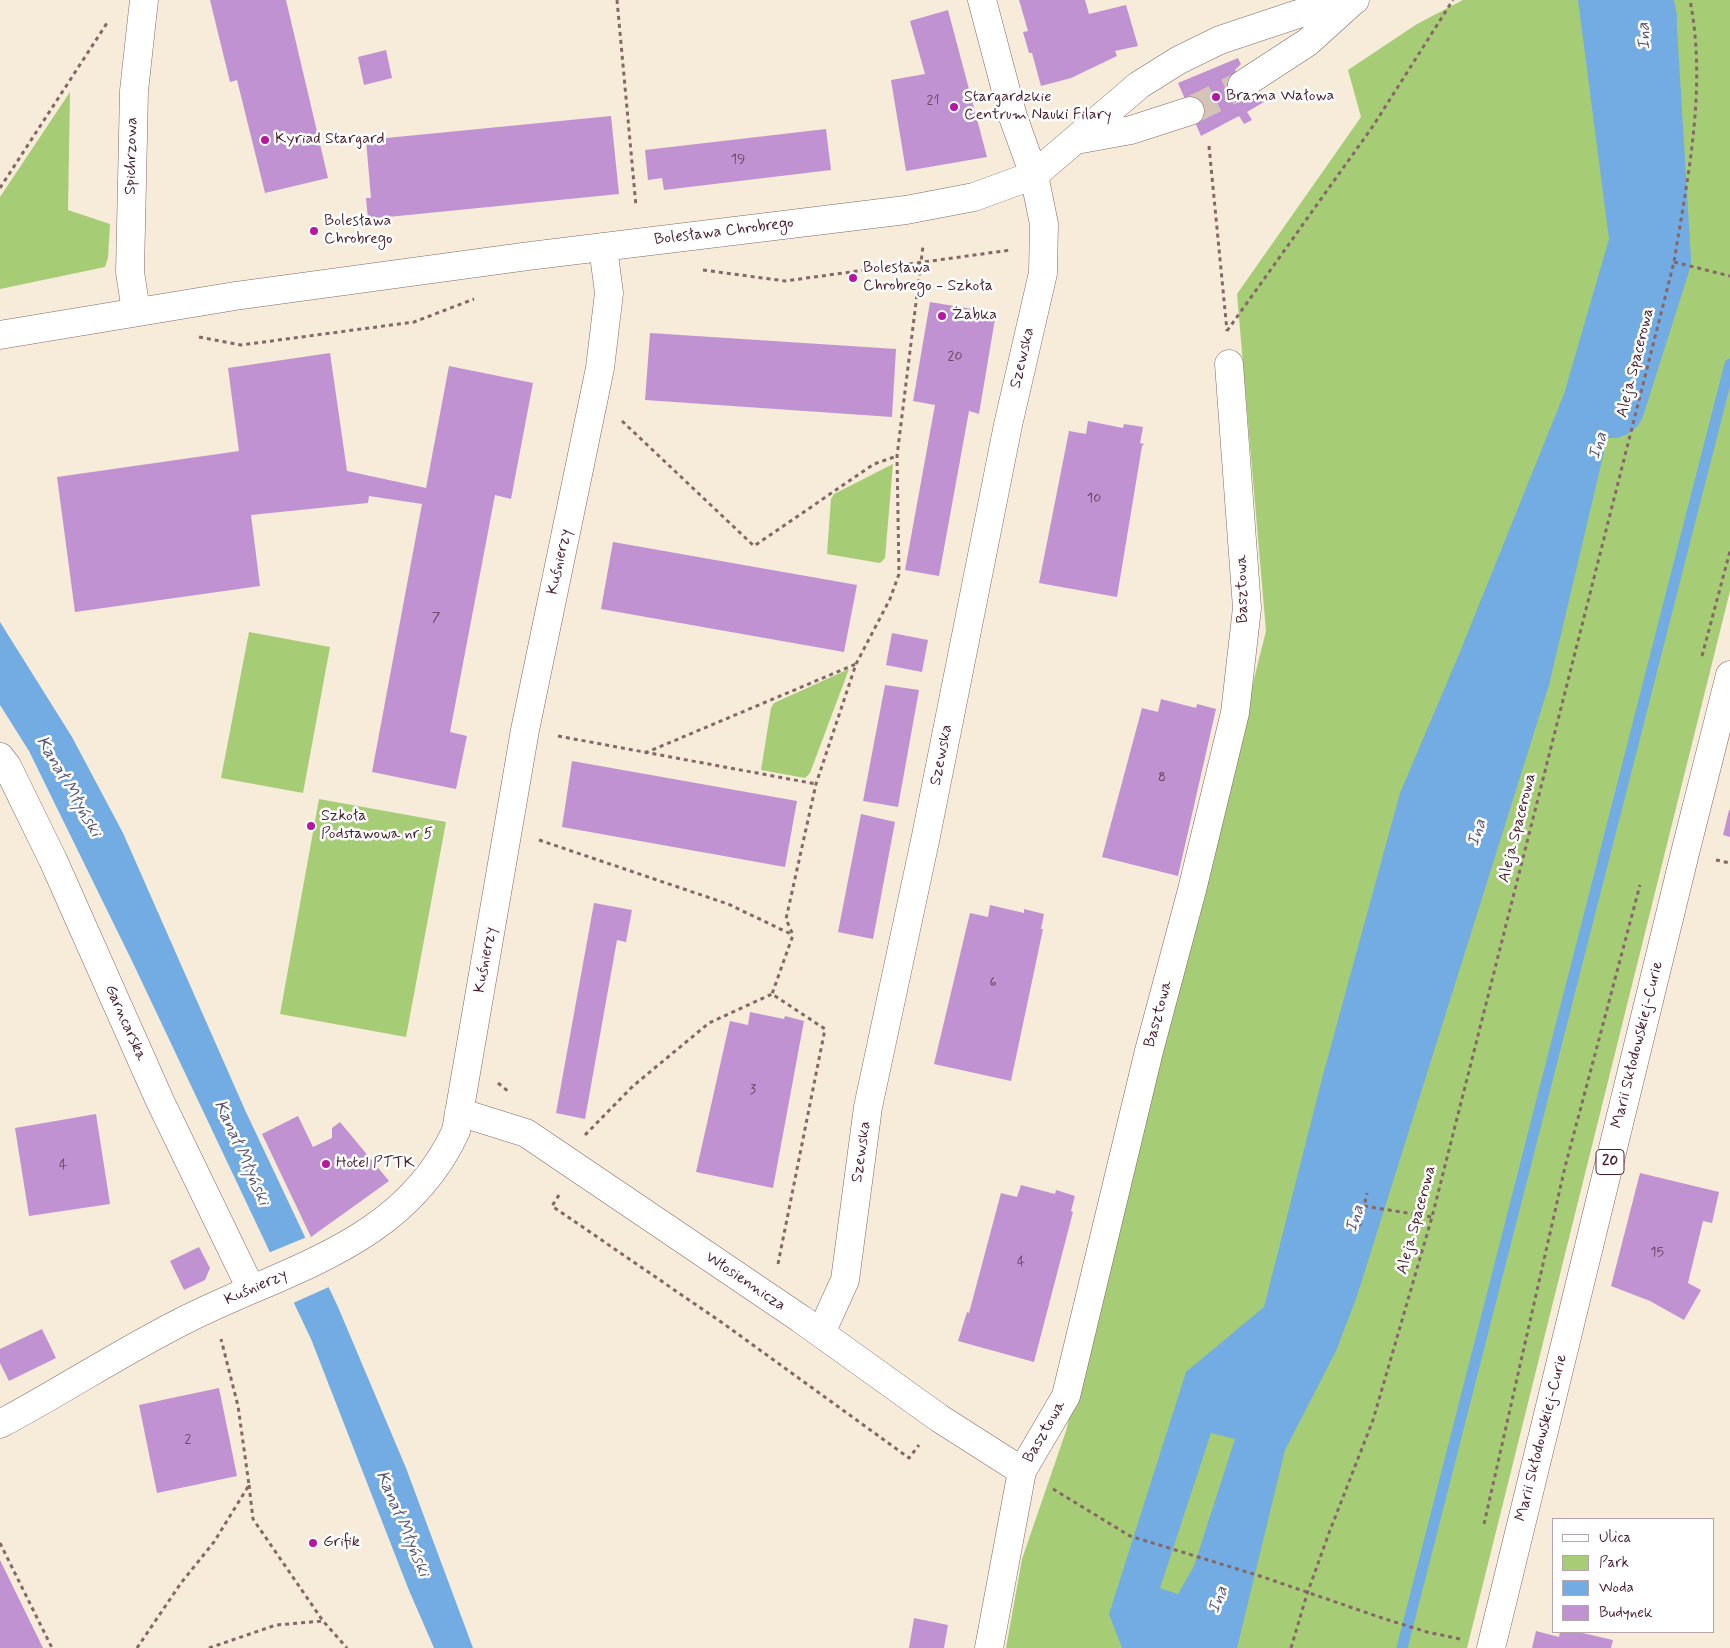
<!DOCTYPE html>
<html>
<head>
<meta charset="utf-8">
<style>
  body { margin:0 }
  #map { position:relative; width:1730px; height:1648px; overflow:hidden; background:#f6ecd9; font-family:Mynerve,sans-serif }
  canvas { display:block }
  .legend { position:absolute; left:1552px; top:1518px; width:162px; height:115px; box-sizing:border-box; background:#fff; border:1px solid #b7a5aa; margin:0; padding:6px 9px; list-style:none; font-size:15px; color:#4a1f2b }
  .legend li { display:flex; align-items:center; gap:10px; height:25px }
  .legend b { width:25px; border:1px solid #b7a5aa }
</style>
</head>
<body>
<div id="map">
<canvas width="1730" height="1648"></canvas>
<ul class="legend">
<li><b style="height:6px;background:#fff"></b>Ulica</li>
<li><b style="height:14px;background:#a6cc76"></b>Park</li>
<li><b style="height:14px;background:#72ace2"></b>Woda</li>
<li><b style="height:14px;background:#c092d2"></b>Budynek</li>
</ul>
</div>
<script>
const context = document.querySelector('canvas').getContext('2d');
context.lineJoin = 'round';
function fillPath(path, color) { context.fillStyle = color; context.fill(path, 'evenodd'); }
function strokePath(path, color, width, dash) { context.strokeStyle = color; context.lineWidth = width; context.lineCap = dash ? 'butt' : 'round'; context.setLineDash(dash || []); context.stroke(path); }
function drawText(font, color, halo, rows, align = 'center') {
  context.font = font + ' Mynerve,sans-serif'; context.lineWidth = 5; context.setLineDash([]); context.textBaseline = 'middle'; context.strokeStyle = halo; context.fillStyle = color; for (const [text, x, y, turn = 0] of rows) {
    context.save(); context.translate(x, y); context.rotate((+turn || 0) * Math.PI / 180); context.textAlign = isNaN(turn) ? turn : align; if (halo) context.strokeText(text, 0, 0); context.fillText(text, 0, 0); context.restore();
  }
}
const green = new Path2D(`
  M1463 0H1730V591L1467 1648H1006L1022 1559 1066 1431 1266 631 1237 294 1361 117 1348 70 1417 24Z
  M70 92 68 210 110 224 108 258 105 267 0 289V197Z
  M893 464 885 558 880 563 827 554 831 499 834 494Z
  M249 632 330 647 303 793 221 778Z
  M849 669 810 773 805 778 761 770 771 708 774 703Z
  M319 799 446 822 406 1037 280 1014Z`);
const water = new Path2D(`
  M1578 0H1672L1677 14 1670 208 1608 435 1549 685 1357 1296 1336 1351 1285 1450 1237 1648H1122L1109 1614 1186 1372 1264 1307 1323 1075 1400 793 1460 652 1564 394 1609 239ZM1211 1433 1235 1439 1194 1566 1178 1594 1160 1588Z
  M0 622 72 737 123 833 245 1110 338 1307 406 1468 473 1648H434L408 1588 311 1339 132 961 29 751 0 705Z`);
const pier = new Path2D(`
  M307 1237 331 1286 291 1304 268 1253Z`);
const stream = new Path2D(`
  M1402 1648 1730 364`);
const river = new Path2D(`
  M1612 405 1658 260 1643 12 1639 0`);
const building = new Path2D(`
  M210 0H286L328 178 265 193 237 80 230 82Z
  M1019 0H1085L1089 14 1126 5 1138 46 1115 51 1117 56 1071 78 1041 86 1032 53H1029L1023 32 1028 31Z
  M948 10 987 157 906 171 891 80 925 74 910 21Z
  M386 50 392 78 364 85 358 57Z
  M1238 58 1241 64 1235 70 1250 100 1260 95 1264 102 1247 112 1252 120 1244 124 1239 116 1201 136 1178 83Z
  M611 116 619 194 368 219 366 198H371L366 140Z
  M826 129 831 170 664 190 662 178 648 180 645 150Z
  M930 302 996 313 979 414 969 411 939 576 905 570 935 405 913 401Z
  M650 333 896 349 892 417 645 400Z
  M330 353 347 471 426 488 449 366 533 383 511 499 495 495 450 732 467 736 456 789 372 772 422 504 369 496 368 503 251 515 260 586 75 612 57 477 239 451 228 368Z
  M1088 421 1123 428 1124 424 1143 427 1140 443 1144 444 1142 446 1117 597 1039 583 1069 431 1086 434Z
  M613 542 857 585 844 652 601 609Z
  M892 633 928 640 922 672 886 665Z
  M885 685 919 690 898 807 863 801Z
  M1161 699 1196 708 1197 704 1216 709 1178 876 1102 857 1142 708 1158 712Z
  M572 761 797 801 785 867 562 827Z
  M1729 810H1730V837L1723 835Z
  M861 814 895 822 873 939 838 932Z
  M594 903 632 910 626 942 617 940 585 1119 556 1113Z
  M990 905 1024 913V909L1044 914 1041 929H1043L1011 1081 934 1064 970 913 988 917Z
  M750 1012 784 1019 785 1016 804 1021 773 1188 696 1172 730 1021 748 1025Z
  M96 1114 110 1204 29 1216 15 1128Z
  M298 1116 313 1147 332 1138V1128L340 1122 389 1181 311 1237 262 1134Z
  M1640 1173 1719 1192 1712 1223 1703 1221 1688 1283 1701 1290 1684 1320 1650 1301 1611 1286Z
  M1021 1185 1055 1194 1056 1190 1075 1196 1071 1211 1073 1212 1034 1362 958 1341 967 1312 969 1313 1001 1193 1017 1197Z
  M199 1247 210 1268 205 1280 184 1290 170 1261Z
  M42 1329 56 1358 9 1381 0 1363V1349Z
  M219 1388 237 1476 157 1493 139 1405Z
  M0 1560 43 1648H0Z
  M914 1618 948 1625 944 1648H909Z
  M1536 1631 1559 1637 1560 1632H1578L1613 1640 1611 1648H1532Z`);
const minorTunnel = new Path2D(`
  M1190 111 1242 85`);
const path = new Path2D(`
  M617 0 636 206
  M1209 146 1227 331
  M0 188 107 23
  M1674 262 1730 276
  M703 270 785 281 1011 250
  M1227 331 1373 126 1453 0
  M199 337 241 345 414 322 474 299
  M622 421 754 546 874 464 897 456
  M1702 656 1730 551
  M558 736 816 784
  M645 753 856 664
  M539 840 728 904 793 935
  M1716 860 1730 863
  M498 1083 509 1092
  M585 1135 633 1086 709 1023 772 994
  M559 1195 552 1206 724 1324 909 1458 919 1445
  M1364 1206 1432 1217
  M1360 1226 1367 1193
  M778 1264 825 1029 772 994 793 935 786 919 816 784 856 664 890 599 899 574 897 456 923 246
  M249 1485 253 1519 323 1621 347 1648
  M1053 1489 1130 1536 1260 1576 1385 1619 1427 1632 1460 1639
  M1484 1524 1565 1167 1640 885
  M0 1543 52 1648
  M137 1648 181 1583 214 1542 249 1485 238 1406 221 1339
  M209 1648 276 1625 323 1621
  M1291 1648 1307 1594 1329 1533 1373 1420 1432 1217 1674 262C1688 175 1707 88 1690 0`);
const minor = new Path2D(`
  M1242 85 1308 42 1351 3
  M1076 140 1131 130 1190 111
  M136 311 130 272 134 91 144 0
  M0 335 235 296 529 256 906 210 974 197 1034 175 1139 85 1179 60 1220 40 1298 14 1355 0
  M0 757 7 766 53 860 160 1101 251 1289
  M459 1112 526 1133 801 1319 939 1418 1022 1471
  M821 1333 845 1280 868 1107 926 836 1008 425 1043 273 1044 224 1034 175 1013 117 982 0
  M0 1424C64 1390 124 1350 189 1318 289 1268 404 1244 456 1131L525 730 600 368 609 293 603 247
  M989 1648 1022 1471 1066 1396 1149 1051 1192 890 1235 713 1247 608 1229 364`);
const primary = new Path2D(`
  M1491 1648 1685 853 1730 675`);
const markers = [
  [1216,97,5,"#b5179e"],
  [954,107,5,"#b5179e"],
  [265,140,5,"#b5179e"],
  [314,231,5,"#b5179e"],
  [853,278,5,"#b5179e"],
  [942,316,5,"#b5179e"],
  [311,826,5,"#b5179e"],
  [326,1164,5,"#b5179e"],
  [313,1543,5,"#b5179e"]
];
const numberNames = [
  ["21",933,101],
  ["19",738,160],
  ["20",955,357],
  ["10",1094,499],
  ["7",436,618],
  ["8",1162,778],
  ["6",993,983],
  ["3",753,1090],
  ["4",63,1166],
  ["15",1657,1253],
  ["4",1021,1263],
  ["2",188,1440]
];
const shields = [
  [1610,1162,28]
];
const shieldNames = [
  ["20",1610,1162]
];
const poiNames = [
  ["Brama Wałowa",1226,97],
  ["Stargardzkie",964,98],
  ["Centrum Nauki Filary",964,116],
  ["Kyriad Stargard",275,140],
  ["Bolesława",324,222],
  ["Chrobrego",324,240],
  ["Bolesława",863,269],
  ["Chrobrego - Szkoła",863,287],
  ["Żabka",952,316],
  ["Szkoła",321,817],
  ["Podstawowa nr 5",321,835],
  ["Hotel PTTK",336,1164],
  ["Grifik",323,1543]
];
const streetNames = [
  ["Spichrzowa",132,156,-89],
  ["Bolesława Chrobrego",724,232,-7],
  ["Szewska",1023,358,-77],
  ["Aleja Spacerowa",1636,363,-76],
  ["Kuśnierzy",560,562,-78],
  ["Basztowa",1243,589,-91],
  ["Szewska",942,755,-79],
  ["Aleja Spacerowa",1518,828,-76],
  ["Kuśnierzy",486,960,-80],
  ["Basztowa",1159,1014,-75],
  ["Garncarska",125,1023,66],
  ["Marii Skłodowskiej-Curie",1638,1045,-76],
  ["Szewska",862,1152,-82],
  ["Aleja Spacerowa",1417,1220,-75],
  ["Włosiennicza",745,1282,34],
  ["Kuśnierzy",256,1288,-24],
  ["Basztowa",1045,1432,-60],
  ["Marii Skłodowskiej-Curie",1542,1438,-76]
];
const waterNames = [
  ["Ina",1645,36,-93],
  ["Ina",1599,446,-72],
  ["Kanał Młyński",68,787,60],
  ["Ina",1478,833,-72],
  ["Kanał Młyński",241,1153,66],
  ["Ina",1356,1219,-72],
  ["Kanał Młyński",402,1524,67],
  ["Ina",1219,1600,-69]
];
fillPath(green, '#a6cc76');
fillPath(water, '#72ace2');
fillPath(pier, '#f6ecd9');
strokePath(stream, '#72ace2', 11);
strokePath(river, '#72ace2', 66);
fillPath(building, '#c092d2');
strokePath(minorTunnel, '#d4c3b6', 28, [28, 14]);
strokePath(minor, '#866768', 29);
strokePath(primary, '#866768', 29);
strokePath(path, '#866768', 3, [4, 4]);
strokePath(minor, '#fff', 28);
strokePath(primary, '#fff', 28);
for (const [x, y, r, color] of markers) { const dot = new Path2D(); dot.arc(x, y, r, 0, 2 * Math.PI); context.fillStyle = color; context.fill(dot); strokePath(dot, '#fff', 2); }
drawText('14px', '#683c55', null, numberNames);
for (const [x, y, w] of shields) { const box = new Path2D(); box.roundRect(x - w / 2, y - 12.5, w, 25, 4); context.fillStyle = '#fff'; context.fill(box); strokePath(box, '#4a1f2b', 1); }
drawText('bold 15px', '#4a1f2b', null, shieldNames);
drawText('16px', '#4a1f2b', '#fff', poiNames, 'left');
drawText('16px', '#4a1f2b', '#fff', streetNames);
drawText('italic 18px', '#5a5774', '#fff', waterNames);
</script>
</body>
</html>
